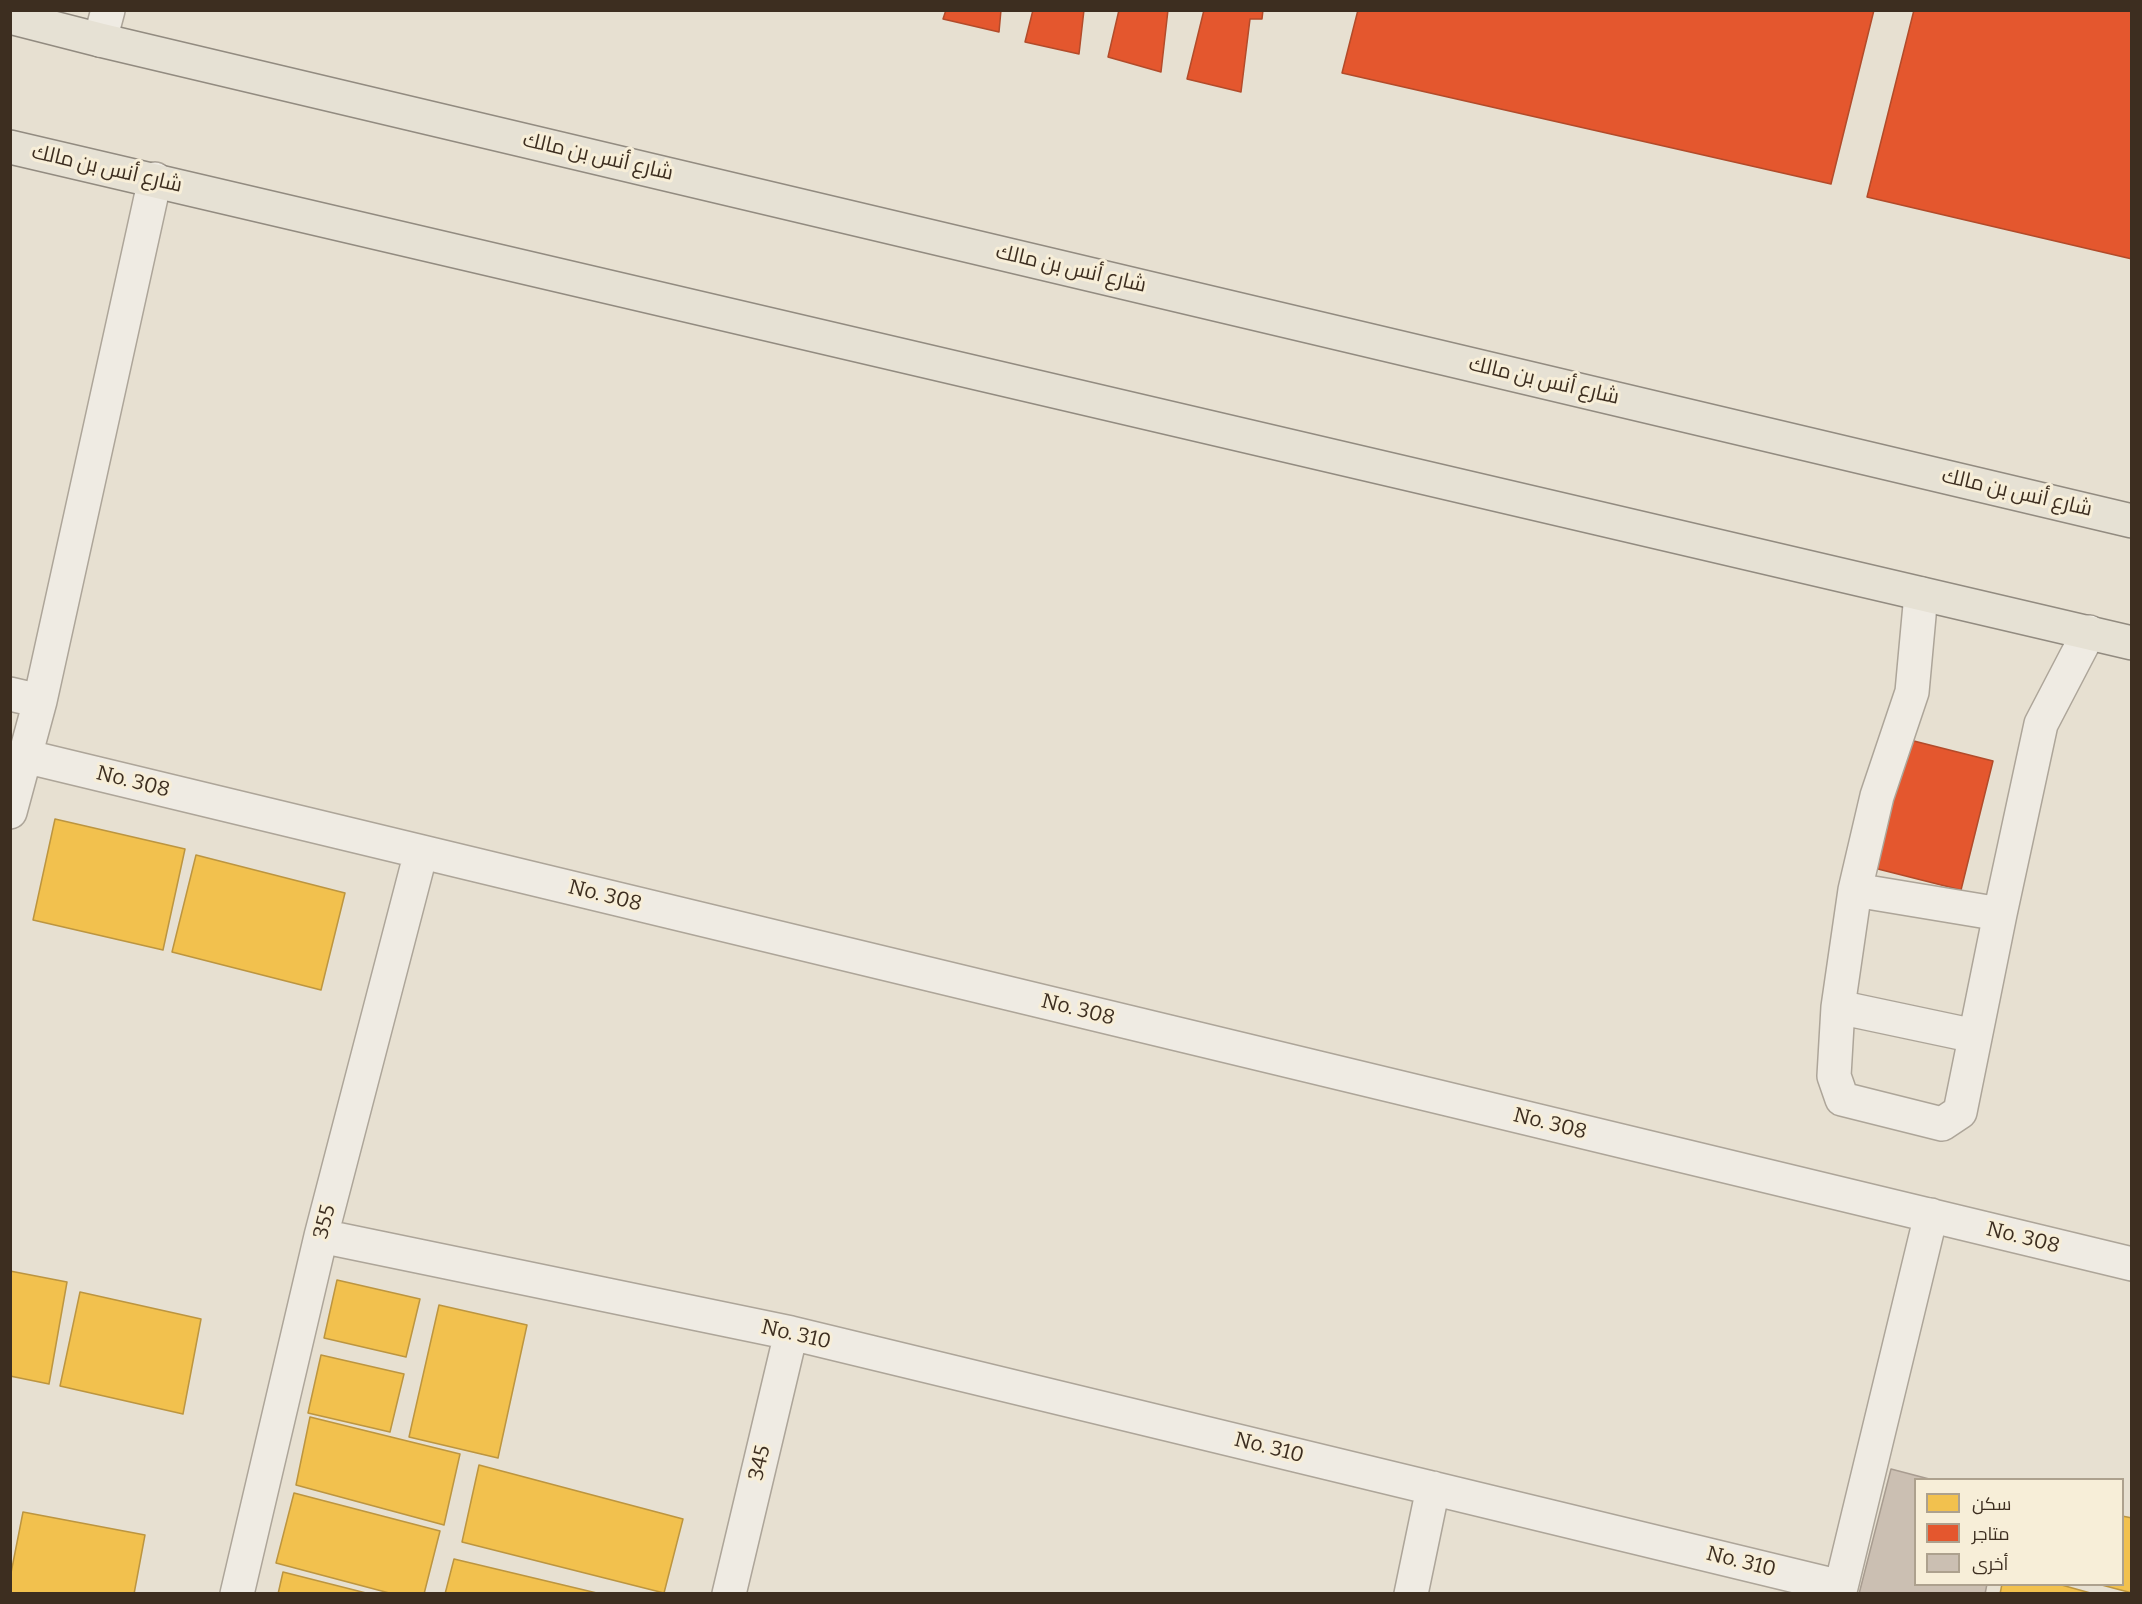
<!DOCTYPE html>
<html>
<head>
<meta charset="utf-8">
<style>
  body { margin:0 }
  #map { position:relative; width:2142px; height:1604px; overflow:hidden; background:#e7e0d1; font-family:Bitter,Cairo,serif }
  canvas { display:block }
  .frame { position:absolute; inset:0; border:12px solid #3d2e20; pointer-events:none }
  .legend { position:absolute; left:1914px; top:1478px; width:210px; height:108px; box-sizing:border-box; background:#f7eed8; border:2px solid #ada18e; margin:0; padding:8px 10px; list-style:none; font-size:18px; color:#3d2e20 }
  .legend li { display:flex; align-items:center; gap:12px; height:30px }
  .legend b { width:30px; border:2px solid #ada18e }
</style>
</head>
<body>
<div id="map">
<canvas width="2142" height="1604"></canvas>
<div class="frame"></div>
<ul class="legend">
<li><b style="height:16px;background:#f2c14e"></b>سكن</li>
<li><b style="height:16px;background:#e4572e"></b>متاجر</li>
<li><b style="height:16px;background:#cbbfb2"></b>أخرى</li>
</ul>
</div>
<script>
const context = document.querySelector('canvas').getContext('2d');
context.lineJoin = 'round';
function fillPath(path, color) { context.fillStyle = color; context.fill(path, 'evenodd'); }
function strokePath(path, color, width, dash) { context.strokeStyle = color; context.lineWidth = width; context.lineCap = dash ? 'butt' : 'round'; context.setLineDash(dash || []); context.stroke(path); }
function drawText(font, color, halo, rows, align = 'center') {
  context.font = font + ' Bitter,Cairo,serif'; context.lineWidth = 6; context.setLineDash([]); context.textBaseline = 'middle'; context.strokeStyle = halo; context.fillStyle = color; for (const [text, x, y, turn = 0] of rows) {
    context.save(); context.translate(x, y); context.rotate((+turn || 0) * Math.PI / 180); context.textAlign = isNaN(turn) ? turn : align; if (halo) context.strokeText(text, 0, 0); context.fillText(text, 0, 0); context.restore();
  }
}
const homes = new Path2D(`
  M55 819 185 849 163 950 33 920Z
  M196 855 345 893 321 990 172 952Z
  M10 1271 67 1282 49 1384 10 1376Z
  M337 1280 420 1299 406 1357 324 1338Z
  M80 1292 201 1319 183 1414 60 1386Z
  M439 1305 527 1325 498 1458 409 1437Z
  M321 1355 404 1374 390 1432 308 1413Z
  M310 1417 460 1454 444 1525 296 1485Z
  M479 1465 683 1519 664 1593 462 1542Z
  M294 1493 440 1531 424 1594H393L276 1563Z
  M23 1512 145 1535 134 1594H10V1578Z
  M2122 1516 2132 1518V1593L2098 1584H2122Z
  M454 1559 601 1594H445Z
  M283 1572 370 1594H278Z
  M2002 1584H2058L2094 1594H2000Z`);
const shops = new Path2D(`
  M946 10H1001L999 32 943 19Z
  M1033 10H1084L1079 54 1025 42Z
  M1119 10H1168L1161 72 1108 57Z
  M1204 10H1263L1262 19H1250L1241 92 1187 79Z
  M1358 10H1874L1831 184 1342 73Z
  M1914 10H2132V259L1867 197Z
  M1906 739 1993 761 1961 890 1874 868Z`);
const building = new Path2D(`
  M1891 1469 1933 1480H1916V1584H1987L1985 1594H1859Z`);
const minor = new Path2D(`
  M100 40 108 10
  M1921 594 1912 692 1877 796 1855 890 1838 1007 1834 1076 1842 1099 1942 1124 1960 1112 2000 914 2041 724 2089 632
  M10 694 40 701
  M24 756 2132 1264
  M10 812 40 701 155 179
  M1855 890 2000 914
  M1838 1007 1975 1036
  M321 1236 791 1333 1841 1587 1931 1215
  M237 1594 321 1236 421 852
  M729 1594 791 1333
  M1411 1594 1433 1488`);
const major = new Path2D(`
  M10 17 100 40 2132 521
  M10 147 2132 643`);
const streetNames = [
  ["شارع أنس بن مالك",598,157,13],
  ["شارع أنس بن مالك",107,169,13],
  ["شارع أنس بن مالك",1071,269,13],
  ["شارع أنس بن مالك",1544,381,13],
  ["شارع أنس بن مالك",2017,493,13],
  ["No. 308",133,782,14],
  ["No. 308",605,896,14],
  ["No. 308",1078,1010,14],
  ["No. 308",1550,1124,14],
  ["355",325,1222,-76],
  ["No. 308",2023,1238,14],
  ["No. 310",796,1335,13],
  ["No. 310",1269,1448,14],
  ["345",760,1463,-77],
  ["No. 310",1741,1562,14]
];
fillPath(homes, '#f2c14e');
strokePath(homes, '#bc9540', 1.5);
fillPath(shops, '#e4572e');
strokePath(shops, '#b24b2a', 1.5);
fillPath(building, '#cbbfb2');
strokePath(building, '#a89c90', 1.5);
strokePath(minor, '#ada599', 36);
strokePath(major, '#928b80', 36);
strokePath(minor, '#efebe3', 33);
strokePath(major, '#e6e1d4', 33);
drawText('21px', '#3d2e20', '#f7eed8', streetNames);
</script>
</body>
</html>
